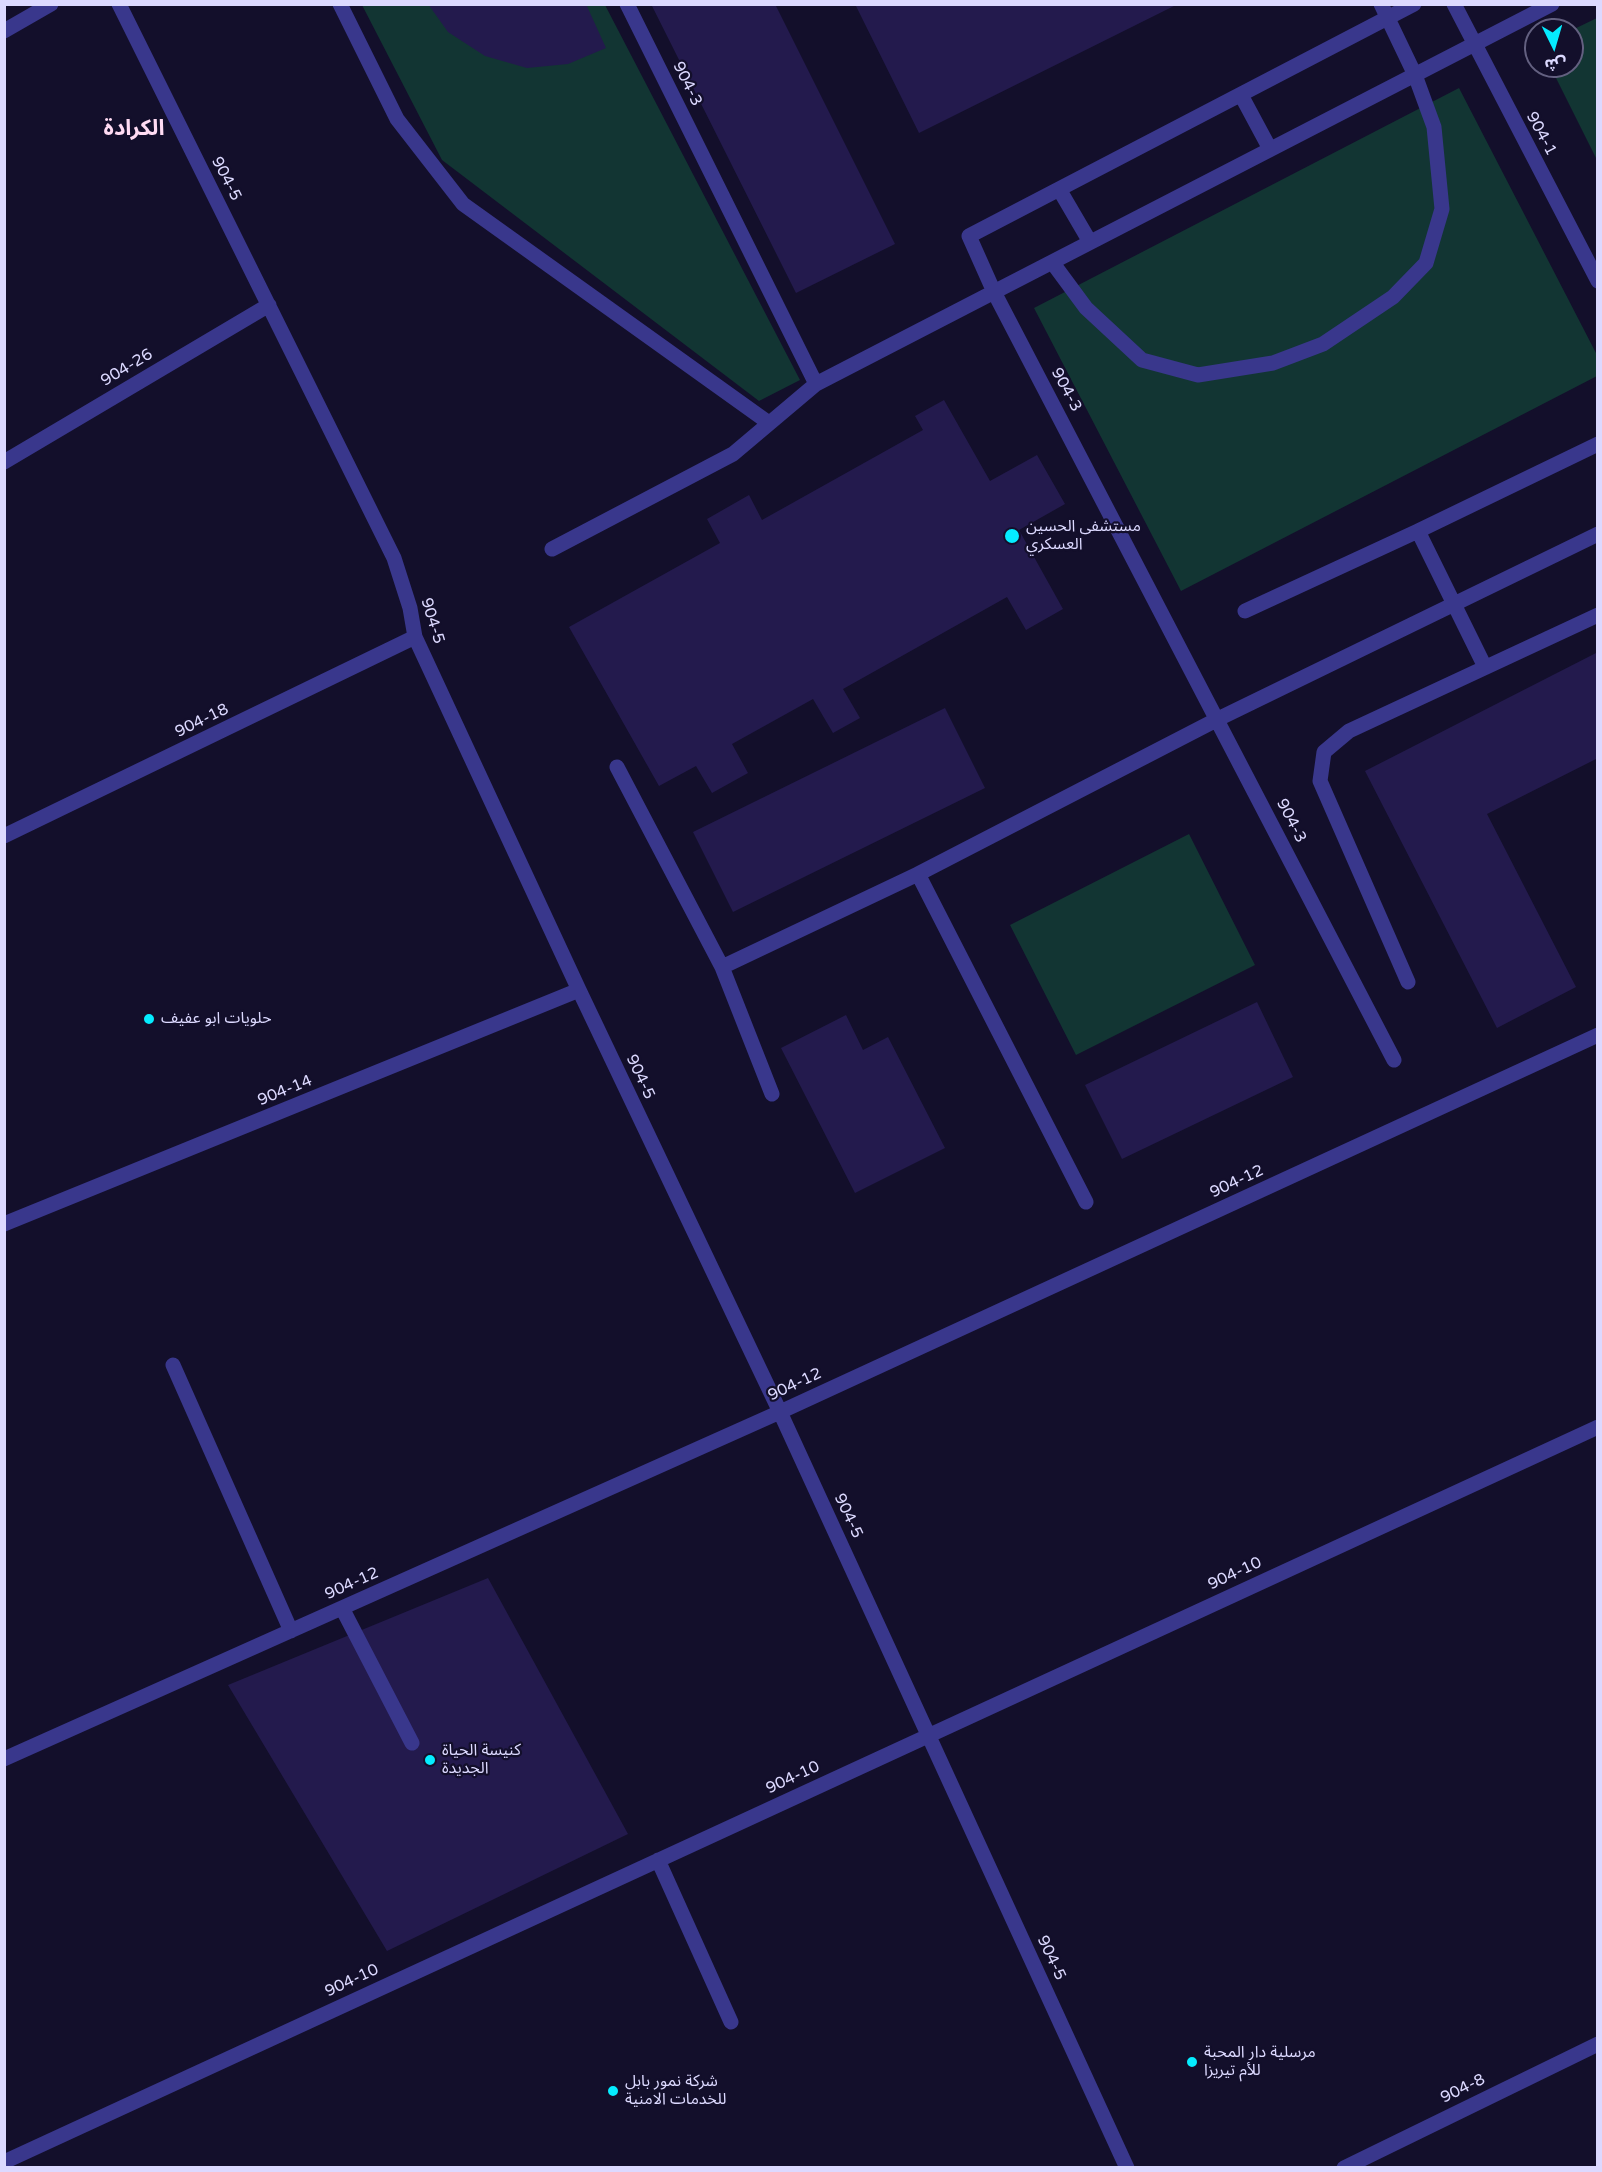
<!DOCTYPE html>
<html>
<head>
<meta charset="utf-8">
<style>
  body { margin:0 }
  #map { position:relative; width:1602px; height:2172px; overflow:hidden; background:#130f2b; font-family:"Varela Round","Noto Sans Arabic",sans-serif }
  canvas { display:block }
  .frame { position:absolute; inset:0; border:6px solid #dcd9ff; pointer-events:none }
  .north { position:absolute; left:1524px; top:18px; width:60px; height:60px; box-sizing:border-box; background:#130f2b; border:2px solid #636080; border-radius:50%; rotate:175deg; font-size:16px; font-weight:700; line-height:24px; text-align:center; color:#dcd9ff }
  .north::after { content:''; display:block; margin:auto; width:21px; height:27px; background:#05ecff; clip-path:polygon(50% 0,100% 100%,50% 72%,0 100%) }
</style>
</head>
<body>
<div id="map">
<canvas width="1602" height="2172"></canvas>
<div class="frame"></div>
<div class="north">ش</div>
</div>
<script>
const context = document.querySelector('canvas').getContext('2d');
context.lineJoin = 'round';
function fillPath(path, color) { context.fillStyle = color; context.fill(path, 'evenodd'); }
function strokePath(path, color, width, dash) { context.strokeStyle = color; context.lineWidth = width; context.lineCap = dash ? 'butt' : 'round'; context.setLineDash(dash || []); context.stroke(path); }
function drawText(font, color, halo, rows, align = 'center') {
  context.font = font + ' "Varela Round","Noto Sans Arabic",sans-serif'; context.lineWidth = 4.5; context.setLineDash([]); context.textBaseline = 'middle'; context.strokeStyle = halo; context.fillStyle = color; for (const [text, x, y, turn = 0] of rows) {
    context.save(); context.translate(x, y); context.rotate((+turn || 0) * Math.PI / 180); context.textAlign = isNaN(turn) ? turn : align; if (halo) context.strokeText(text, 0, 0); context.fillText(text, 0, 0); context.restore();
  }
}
const green = new Path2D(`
  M362 5H605L800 380 759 401 442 160Z
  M1597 18V160L1550 66H1572V30Z
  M1459 88 1597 355V376L1181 591 1034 308Z
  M1189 834 1255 965 1076 1055 1010 925Z`);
const building = new Path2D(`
  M428 4H586L606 48 568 64 527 68 485 56 448 32Z
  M651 4H775L895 244 796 293Z
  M855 4H1178L919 133Z
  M944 400 990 481 1037 455 1065 504 1019 530 1063 609 1026 630 1007 597 843 689 860 718 833 733 813 699 732 744 748 773 712 793 696 766 659 786 569 627 720 543 707 519 749 495 762 520 923 430 915 416Z
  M1598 652V758L1487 814 1576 987 1497 1028 1365 771Z
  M945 708 985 788 733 912 693 832Z
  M1257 1002 1293 1077 1122 1159 1085 1085Z
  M846 1015 863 1050 888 1037 945 1148 855 1193 781 1048Z
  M488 1578 628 1834 387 1951 228 1685Z`);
const minor = new Path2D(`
  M119 4 394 558 410 608 415 637 579 990 780 1412 1127 2168
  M340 4 397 119 463 204 769 423
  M627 4 816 384 994 292 1394 1060
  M1414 4 969 236 994 292 1552 4
  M1454 4 1598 281
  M4 31 51 4
  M1241 95 1270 149
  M1059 189 1090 242
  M1052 262 1086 308 1142 360 1198 375 1273 363 1323 344 1393 297 1426 263 1442 209 1434 127 1415 75 1381 4
  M4 462 269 305
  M1418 531 1598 444
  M552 549 733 454 816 384
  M1245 611 1418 531 1485 667
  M617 767 722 967 772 1094
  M4 836 415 637
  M722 967 918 874
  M1408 982 1320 781 1324 752 1349 731 1598 615
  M1086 1202 918 874 1218 719 1598 534
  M4 1224 579 990
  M173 1365 291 1631
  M342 1608 412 1743
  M4 1759 780 1412 1598 1035
  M658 1860 731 2022
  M4 2162 1598 1427
  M1344 2168 1598 2044`);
const markers = [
  [1012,536,8,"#05ecff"],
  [149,1019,6,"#05ecff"],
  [430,1760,6,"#05ecff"],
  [1192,2062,6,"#05ecff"],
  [613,2091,6,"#05ecff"]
];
const streetNames = [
  ["904-3",687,84,64],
  ["904-1",1541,134,62],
  ["904-5",226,179,63],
  ["904-26",127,368,-31],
  ["904-3",1066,390,62],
  ["904-5",432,621,73],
  ["904-18",202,721,-26],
  ["904-3",1291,821,63],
  ["904-5",640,1077,65],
  ["904-14",285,1091,-22],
  ["904-12",1237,1182,-25],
  ["904-12",795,1385,-25],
  ["904-5",848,1516,65],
  ["904-10",1235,1574,-25],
  ["904-12",352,1584,-24],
  ["904-10",793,1778,-25],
  ["904-5",1051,1958,65],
  ["904-10",352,1981,-25],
  ["904-8",1463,2089,-26]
];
const poiNames = [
  ["مستشفى الحسين",1026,527],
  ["العسكري",1026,545],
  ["حلويات ابو عفيف",161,1019],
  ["كنيسة الحياة",442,1751],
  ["الجديدة",442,1769],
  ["مرسلية دار المحبة",1204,2053],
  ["للأم تيريزا",1204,2071],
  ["شركة نمور بابل",625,2082],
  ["للخدمات الامنية",625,2100]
];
const districtNames = [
  ["الكرادة",134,129]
];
fillPath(green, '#123533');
fillPath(building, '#231a4d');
strokePath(minor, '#39378c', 15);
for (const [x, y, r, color] of markers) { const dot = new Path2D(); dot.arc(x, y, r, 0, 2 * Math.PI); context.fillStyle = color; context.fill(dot); strokePath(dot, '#130f2b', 2); }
drawText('16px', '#dcd9ff', '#130f2b', streetNames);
drawText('16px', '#dcd9ff', '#130f2b', poiNames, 'left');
drawText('bold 22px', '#ffdbf3', '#130f2b', districtNames);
</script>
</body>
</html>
